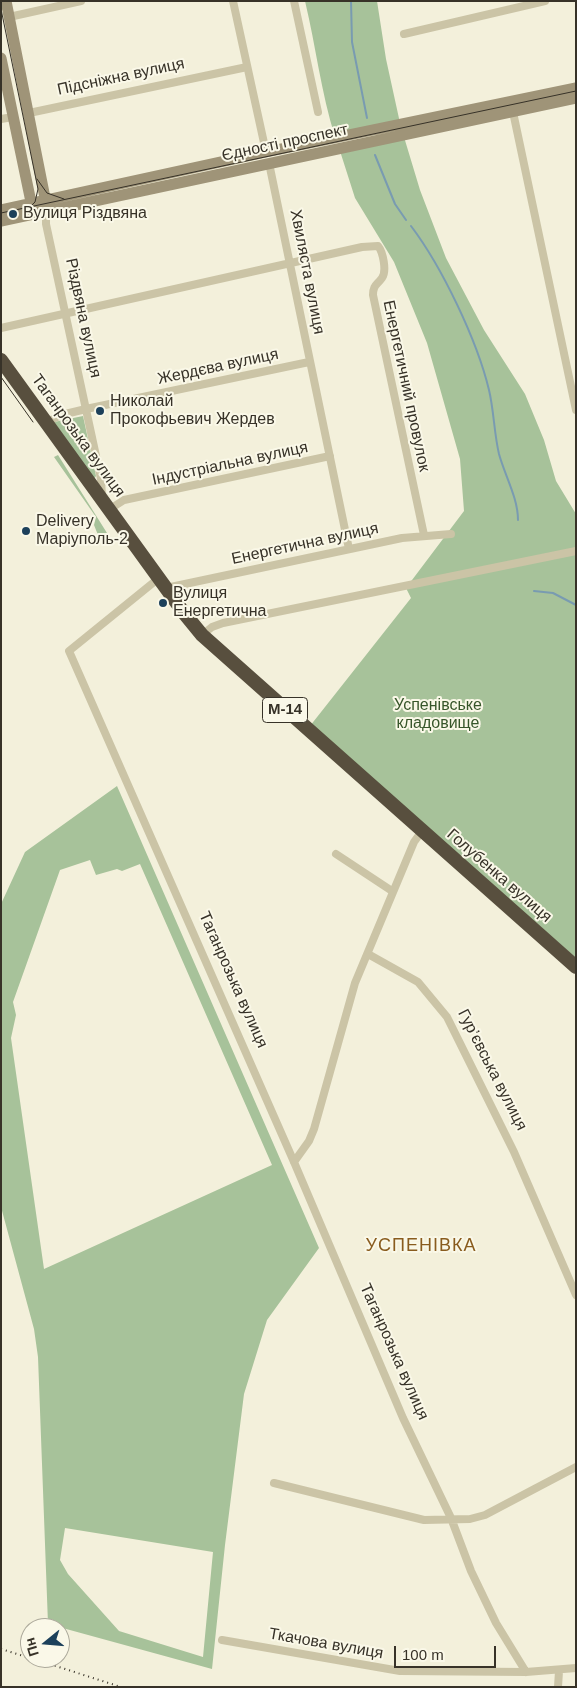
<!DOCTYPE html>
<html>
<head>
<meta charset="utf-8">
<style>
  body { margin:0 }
  #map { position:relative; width:577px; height:1688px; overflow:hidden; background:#f3f0db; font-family:Helvetica,sans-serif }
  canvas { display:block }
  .frame { position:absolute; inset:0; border:2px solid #373228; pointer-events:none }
  .north { position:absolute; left:20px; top:1618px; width:50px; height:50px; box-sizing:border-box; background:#faf8e8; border:1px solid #aca99b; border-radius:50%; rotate:253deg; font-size:14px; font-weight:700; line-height:20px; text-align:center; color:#373228 }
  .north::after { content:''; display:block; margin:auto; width:18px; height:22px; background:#1c405a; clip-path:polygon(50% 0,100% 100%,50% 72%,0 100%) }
  .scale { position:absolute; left:394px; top:1646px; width:102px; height:22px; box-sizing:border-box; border:2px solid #373228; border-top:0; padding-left:6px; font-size:15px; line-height:18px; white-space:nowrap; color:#373228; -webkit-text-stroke:4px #faf8e8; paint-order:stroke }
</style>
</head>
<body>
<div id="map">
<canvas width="577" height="1688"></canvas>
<div class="frame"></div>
<div class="north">Пн</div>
<div class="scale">100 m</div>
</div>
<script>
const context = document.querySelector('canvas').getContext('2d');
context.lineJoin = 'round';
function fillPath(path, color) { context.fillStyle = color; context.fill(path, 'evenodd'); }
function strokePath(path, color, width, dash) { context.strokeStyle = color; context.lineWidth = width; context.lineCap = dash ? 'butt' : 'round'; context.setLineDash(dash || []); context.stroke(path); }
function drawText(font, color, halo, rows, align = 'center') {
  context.font = font + ' Helvetica,sans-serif'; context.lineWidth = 4; context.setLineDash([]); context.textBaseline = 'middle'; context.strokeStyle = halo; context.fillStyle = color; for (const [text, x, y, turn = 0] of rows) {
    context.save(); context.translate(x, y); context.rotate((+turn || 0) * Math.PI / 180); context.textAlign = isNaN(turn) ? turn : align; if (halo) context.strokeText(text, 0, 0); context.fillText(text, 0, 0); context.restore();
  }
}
const green = new Path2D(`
  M305 1H377L386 59 400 123 335 137C321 92 316 47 305 1Z
  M404 137 420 190 446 258 484 330 525 394 544 440 556 481 576 514V958L310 726 411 598 406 588 464 511 460 459 427 343 394 262 355 198 340 151Z
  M83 416 96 476 94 479 54 422Z
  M58 455 107 533 98 535 94 525 96 517 54 457Z
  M117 786 319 1248 267 1320 244 1394 225 1545 212 1669 48 1624 38 1357 34 1329 1 1207V904L25 852ZM90 860 96 875 117 869 122 871 140 864 272 1165 44 1269 11 1038 16 1015 13 1002 60 870ZM65 1528 213 1552 203 1657 119 1631 68 1574 60 1560Z`);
const stream = new Path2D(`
  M351 1 352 42 367 118
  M375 155 395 204 406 220
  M411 226C442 267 477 340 489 390 494 411 494 433 499 454 505 476 518 498 518 520
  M534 591 553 593 576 605`);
const street = new Path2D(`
  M233 1 266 152
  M294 1 318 112
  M9 17 81 1
  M404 34 545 1
  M513 112 576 410
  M29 113 247 67
  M1 119 13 117
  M269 163 349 549
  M46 211V224L101 479 102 497
  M1 328 362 247 378 246C383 252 387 271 382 278 377 285 373 285 373 295L424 535
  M47 422 61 415 86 409 309 362
  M110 509 124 500 330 456
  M159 578 69 651 294 1162 403 1418 451 1518 471 1571 496 1623 526 1672
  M166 588 402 538 451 534
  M202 635 212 627 223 623 576 551
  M336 854 392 891
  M368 954 418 982 447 1017 514 1152 576 1295
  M294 1162 309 1141 314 1129 355 983 414 842 422 831
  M274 1483 424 1520 470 1519 485 1515 576 1467
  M222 1640 400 1671 526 1672 576 1668
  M558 1687 559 1671`);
const secondary = new Path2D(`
  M6 1 47 208
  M1 58 31 202 35 209
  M1 210 266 152 576 88
  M1 221 576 98`);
const highway = new Path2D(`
  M1 360 184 613 202 635 576 967`);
const tram = new Path2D(`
  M1 9 38 189 35 202 28 209
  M37 179 47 193 64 199
  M1 213 576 91
  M1 377 33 422`);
const rail = new Path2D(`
  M1 1649 30 1658
  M31 1658 121 1687`);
const markers = [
  [13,214,5,"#1c405a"],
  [100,411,5,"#1c405a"],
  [26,531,5,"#1c405a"],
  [163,603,5,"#1c405a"]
];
const shields = [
  [285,710,45]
];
const shieldNames = [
  ["М-14",285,710]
];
const streetNames = [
  ["Підсніжна вулиця",121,77,-12],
  ["Єдності проспект",285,143,-12],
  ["Хвиляста вулиця",307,272,79],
  ["Різдвяна вулиця",83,318,78],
  ["Жердєва вулиця",218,367,-12],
  ["Енергетичний провулок",406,386,78],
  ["Таганрозька вулиця",78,436,54],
  ["Індустріальна вулиця",230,464,-12],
  ["Енергетична вулиця",305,544,-12],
  ["Голубенка вулиця",499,876,41],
  ["Таганрозька вулиця",233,980,66],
  ["Гур’євська вулиця",492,1070,63],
  ["Таганрозька вулиця",394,1352,66],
  ["Ткачова вулиця",326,1644,10]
];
const poiNames = [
  ["Вулиця Різдвяна",23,214],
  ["Николай",110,402],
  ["Прокофьевич Жердев",110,420],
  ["Delivery",36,522],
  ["Марiуполь-2",36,540],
  ["Вулиця",173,594],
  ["Енергетична",173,612]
];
const parkNames = [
  ["Успенівське",438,706],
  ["кладовище",438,724]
];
const neighbourhoodNames = [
  ["УСПЕНІВКА",421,1246]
];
fillPath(green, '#a7c29a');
strokePath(stream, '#799bb1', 2);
strokePath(street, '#cbc4a6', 8);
strokePath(secondary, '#9f9478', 11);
strokePath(highway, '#584f3e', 14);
strokePath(tram, '#373228', 1);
strokePath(rail, '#373228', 2, [1, 4]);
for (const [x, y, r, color] of markers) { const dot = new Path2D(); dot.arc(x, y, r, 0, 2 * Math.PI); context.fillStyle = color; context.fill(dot); strokePath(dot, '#faf8e8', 2); }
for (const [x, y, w] of shields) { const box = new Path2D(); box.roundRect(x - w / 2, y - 12.5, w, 25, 4); context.fillStyle = '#faf8e8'; context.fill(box); strokePath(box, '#373228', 1); }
drawText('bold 15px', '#373228', null, shieldNames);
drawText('16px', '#373228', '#faf8e8', streetNames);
drawText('16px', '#373228', '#faf8e8', poiNames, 'left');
drawText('16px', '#37562a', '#faf8e8', parkNames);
context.letterSpacing = '1px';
drawText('18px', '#895c1e', '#faf8e8', neighbourhoodNames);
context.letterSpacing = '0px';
</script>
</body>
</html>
